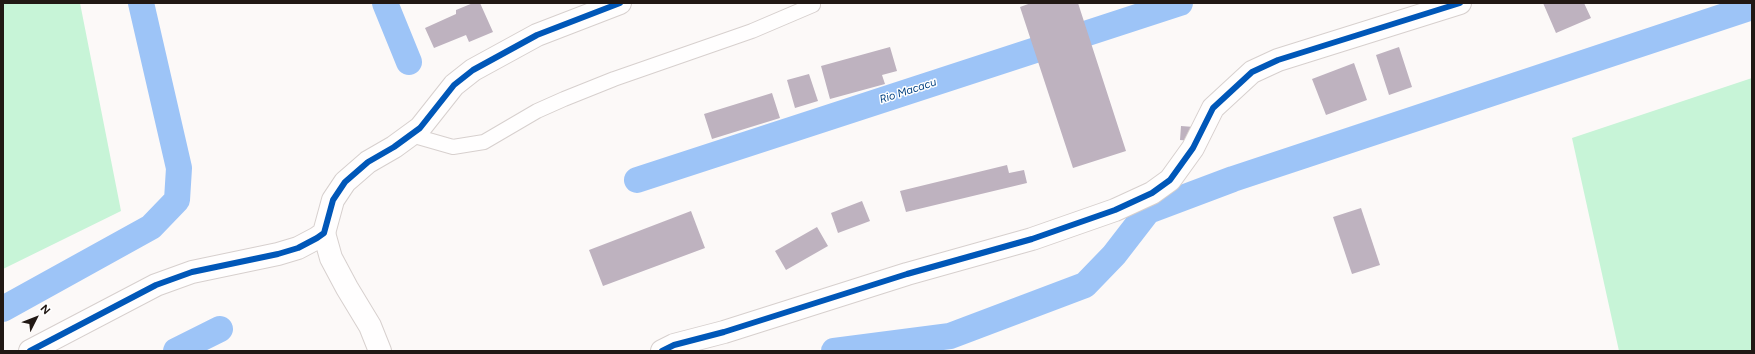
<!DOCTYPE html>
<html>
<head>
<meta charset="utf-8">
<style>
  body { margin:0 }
  #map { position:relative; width:1755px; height:354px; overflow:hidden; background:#fcf9f8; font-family:Figtree,sans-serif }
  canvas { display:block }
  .frame { position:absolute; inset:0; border:4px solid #211814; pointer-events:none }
  .north { position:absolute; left:16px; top:298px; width:40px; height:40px; -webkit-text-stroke:3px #fff; paint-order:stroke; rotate:48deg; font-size:11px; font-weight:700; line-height:16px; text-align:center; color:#211814 }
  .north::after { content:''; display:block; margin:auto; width:14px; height:18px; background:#211814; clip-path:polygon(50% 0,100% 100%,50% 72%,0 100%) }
</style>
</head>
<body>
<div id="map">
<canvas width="1755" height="354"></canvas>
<div class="frame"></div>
<div class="north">N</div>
</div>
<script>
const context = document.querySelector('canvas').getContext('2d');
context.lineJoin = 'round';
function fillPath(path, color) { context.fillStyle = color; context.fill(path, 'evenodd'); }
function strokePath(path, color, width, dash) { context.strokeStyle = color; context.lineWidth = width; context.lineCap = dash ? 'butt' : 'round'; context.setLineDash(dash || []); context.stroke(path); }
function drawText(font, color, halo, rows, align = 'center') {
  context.font = font + ' Figtree,sans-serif'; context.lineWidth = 3; context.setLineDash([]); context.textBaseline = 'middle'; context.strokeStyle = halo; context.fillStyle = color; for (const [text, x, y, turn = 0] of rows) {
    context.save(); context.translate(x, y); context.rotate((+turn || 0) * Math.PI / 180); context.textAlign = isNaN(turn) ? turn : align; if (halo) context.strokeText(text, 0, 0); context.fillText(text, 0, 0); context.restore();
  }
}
const green = new Path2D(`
  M3 3H80L121 211 3 269Z
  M1752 78V351H1619L1572 138Z`);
const canal = new Path2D(`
  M385 3 409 62
  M637 180 1180 3
  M3 309 151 227 177 200 179 168 141 3
  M176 351 220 329
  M834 351 950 336 1085 285 1114 255 1148 211 1233 179 1752 7`);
const building = new Path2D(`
  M473 3H480L493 32 469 42 466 35 434 48 425 28 456 14V10Z
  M1031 3H1078L1126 151 1073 168 1020 7Z
  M1543 3H1584L1591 18 1556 33Z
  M890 47 897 71 882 75 885 84 830 99 821 66Z
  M1399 47 1412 87 1389 95 1376 55Z
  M1354 63 1367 100 1326 115 1312 79Z
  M809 74 818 101 795 108 787 80Z
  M772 93 780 118 712 139 704 114Z
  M1181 126 1194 127 1193 141 1180 140Z
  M1007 165 1009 173 1024 170 1027 183 906 212 900 191Z
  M862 201 870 221 838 233 831 213Z
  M1361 208 1380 265 1352 274 1333 217Z
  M691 211 705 248 603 286 589 250Z
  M817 227 828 246 786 270 775 251Z`);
const service = new Path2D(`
  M411 135 453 147 484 142 537 111 564 99 614 79 752 31 813 5`);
const minor = new Path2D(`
  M324 233 331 258 347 288 370 326 380 351
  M662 351 674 345 724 332 907 274 1032 239 1115 210 1152 193 1170 180 1193 148 1213 108 1252 72 1278 60 1460 3`);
const tertiary = new Path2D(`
  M30 351 156 285 192 272 278 254 298 248 317 238 324 233 333 200 345 182 368 162 394 147 420 128 454 85 473 70 537 35 620 3`);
const cycleway = new Path2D(`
  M30 351 156 285 192 272 278 254 298 248 317 238 324 233 333 200 345 182 368 162 394 147 420 128 454 85 473 70 537 35 620 3
  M662 351 674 345 724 332 907 274 1032 239 1115 210 1152 193 1170 180 1193 148 1213 108 1252 72 1278 60 1460 3`);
const waterNames = [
  ["Rio Macacu",908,91,-18]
];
fillPath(green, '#c7f4d7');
strokePath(canal, '#9dc4f7', 26);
fillPath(building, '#beb2bf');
strokePath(service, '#d7d0ce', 16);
strokePath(minor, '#d7d0ce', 24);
strokePath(tertiary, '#d7d0ce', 24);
strokePath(service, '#fffefe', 14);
strokePath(minor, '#fffefe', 22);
strokePath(tertiary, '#fffefe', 22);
strokePath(cycleway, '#0057b8', 6);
drawText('italic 11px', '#024181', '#fff', waterNames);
</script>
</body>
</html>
